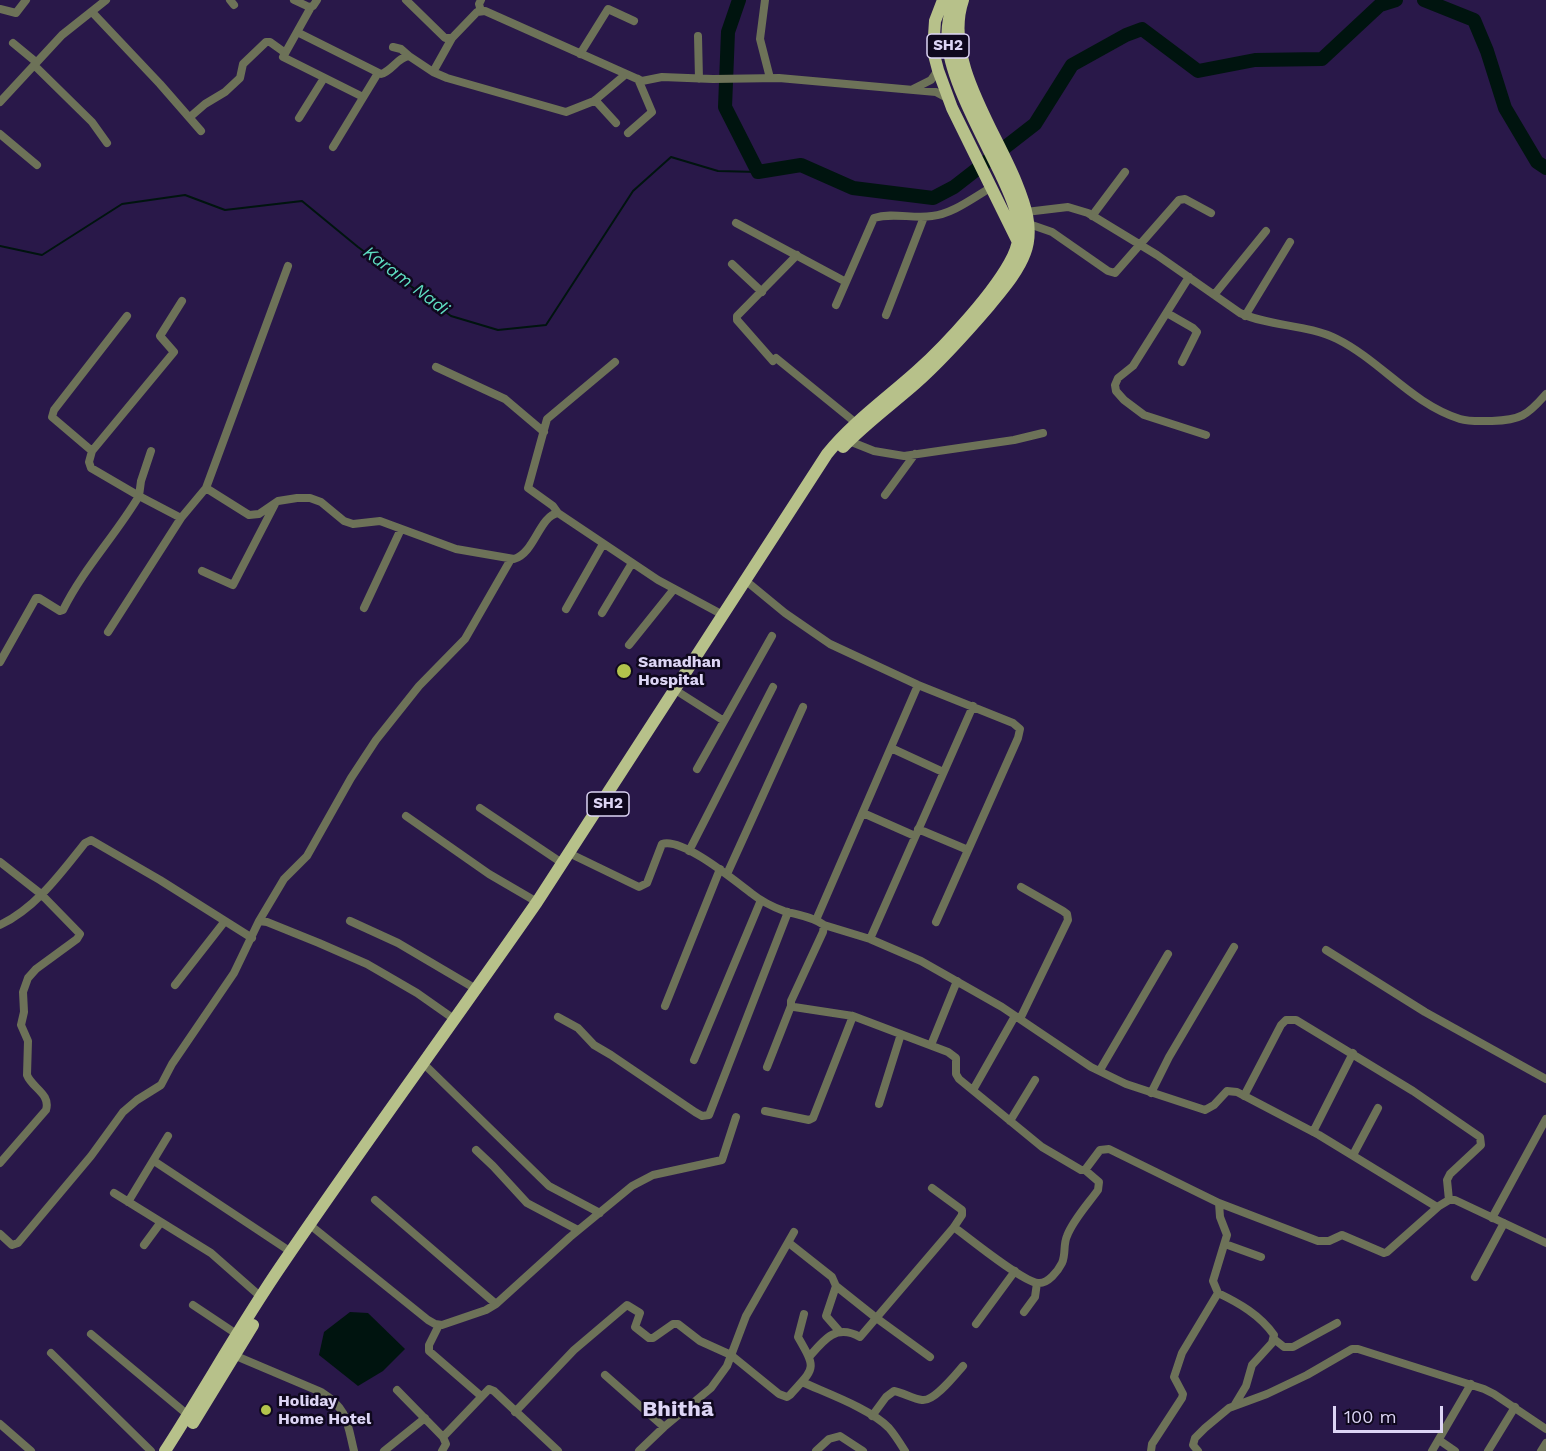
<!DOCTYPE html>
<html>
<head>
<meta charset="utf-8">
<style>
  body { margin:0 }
  #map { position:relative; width:1546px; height:1451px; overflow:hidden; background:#291849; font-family:"Work Sans",sans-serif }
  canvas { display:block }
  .scale { position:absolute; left:1333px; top:1406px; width:110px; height:27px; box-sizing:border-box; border:3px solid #ddd5f5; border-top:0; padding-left:8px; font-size:18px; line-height:21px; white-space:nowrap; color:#ddd5f5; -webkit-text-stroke:4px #0f081e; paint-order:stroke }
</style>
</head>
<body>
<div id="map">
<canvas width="1546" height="1451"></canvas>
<div class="scale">100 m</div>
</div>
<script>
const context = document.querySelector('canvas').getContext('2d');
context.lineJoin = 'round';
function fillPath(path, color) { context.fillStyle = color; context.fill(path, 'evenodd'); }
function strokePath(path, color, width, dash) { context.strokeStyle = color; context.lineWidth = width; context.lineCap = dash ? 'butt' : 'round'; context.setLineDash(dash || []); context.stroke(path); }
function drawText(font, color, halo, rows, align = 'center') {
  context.font = font + ' "Work Sans",sans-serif'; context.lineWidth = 5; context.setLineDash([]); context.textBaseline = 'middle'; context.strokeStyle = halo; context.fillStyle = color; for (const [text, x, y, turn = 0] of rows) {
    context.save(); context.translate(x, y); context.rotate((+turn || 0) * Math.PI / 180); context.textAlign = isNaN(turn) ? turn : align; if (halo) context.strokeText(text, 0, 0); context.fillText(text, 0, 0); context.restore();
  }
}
const water = new Path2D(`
  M350 1312 368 1313 405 1349 383 1371 358 1386 319 1355 324 1332Z`);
const stream = new Path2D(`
  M0 246 42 255 122 204 185 195 225 210 302 201 358 247 451 316 498 330 546 325 633 191 671 157 718 171 758 172`);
const river = new Path2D(`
  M739 0 728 32 725 107 758 172 801 165 853 188 933 198 954 187 1035 124 1072 65 1126 35 1142 29 1198 71 1255 60 1322 59 1380 5 1396 0
  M1424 0 1474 20 1487 51 1505 108 1537 162 1546 168`);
const street = new Path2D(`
  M230 0 234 5
  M294 0 309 7 313 6 317 0
  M406 0 445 38H452L477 12 485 11 642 81 662 77 713 79 779 78 936 92 947 98
  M765 0 760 39 770 78
  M311 7 283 57 363 97
  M0 9 16 13 26 0
  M481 11 479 4 481 0
  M92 12 160 84 201 131
  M297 32 381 74C392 71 398 57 409 56L433 72 447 78 566 112 594 101 626 74
  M698 36 699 79
  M13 43 36 62
  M393 47 401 49 409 56
  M580 54 608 9 634 21
  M34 65 92 122 107 143
  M433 72 452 38
  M913 89 931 80 938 70
  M595 100 616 123
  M0 102 62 35 106 0
  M190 117 205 104 225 92 240 78 243 64 266 42H270L284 52
  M299 118 324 78
  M628 133 652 112 638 79
  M0 134 37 165
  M333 147 378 73
  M1026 212 1068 207 1088 213 1157 255 1240 313C1271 327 1307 324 1337 339 1381 361 1412 404 1460 419 1470 422 1482 421 1492 421 1520 420 1527 416 1546 394
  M1092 216 1125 172
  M736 223 846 282
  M1029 224 1052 232 1108 271 1115 273 1179 200 1185 199 1211 213
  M732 264 762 292
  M1189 277 1133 366 1118 378 1115 385 1116 391 1124 400 1144 415 1206 435
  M1214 295 1266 231
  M836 305 874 218C892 212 913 219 932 216 953 214 974 197 992 187
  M1167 313 1193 328 1197 332 1182 362
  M886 315 924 217
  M127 316 54 410 52 417 92 451 89 462 91 468 139 496 141 481 151 451
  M1245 316 1290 242
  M776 358 856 423
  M773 361 737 320V316L797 255
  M436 367 505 399 544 432
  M849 441 874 451 904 456 1014 440 1043 433
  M92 451 174 352 160 336 182 301
  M206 488 288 266
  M885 495 915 454
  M558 513 553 506 528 488 547 419 615 362
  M202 571 233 585 275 504
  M751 585 785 613 830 644 918 685 1013 723 1020 729 1018 738 936 922
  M364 608 401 529
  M566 609 603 544
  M602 613 632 563
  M108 632 181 518
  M629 645 674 589
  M0 662 36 598H39L60 611 63 610C84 568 115 536 139 496L181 518 206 488 249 515 259 514 278 501 297 498H310L321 502 344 521 353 524 380 521 456 549 514 559C535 553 539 516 558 513L658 580 723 615
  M680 693 724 721
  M891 748 943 772
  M697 769 772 636
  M480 808 562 863
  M863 813 915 836
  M406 816 489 874 537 902
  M918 829 968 850
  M689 851 773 687
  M575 856 639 887 647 883 662 844C682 837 735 881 751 893 761 901 773 907 784 911 798 915 813 917 824 925L823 932 791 1001V1006L794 1007 853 1016 948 1052 956 1058V1074L959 1079 1042 1147 1081 1170H1085L1100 1150 1109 1149 1219 1203 1220 1217 1227 1235 1213 1281 1218 1293 1182 1353 1174 1377 1183 1394 1182 1398 1152 1444 1151 1451
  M0 862 41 894 80 934 77 939 36 969 28 978 23 992 24 1012 21 1025 28 1041 27 1075C32 1088 51 1094 46 1110L0 1163
  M727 874 803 707
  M816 920 918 685
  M259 921 284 879 307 856 351 778 376 740 419 686 465 639 511 559
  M350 921 398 943 476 989
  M0 925C36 908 61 873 85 843L91 840 160 880 252 938
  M824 925 870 939 921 961 1002 1007 1091 1067 1126 1084 1205 1110 1214 1105 1227 1091 1237 1092 1319 1135 1437 1207
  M870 939 973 706
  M1326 950 1425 1012 1546 1079
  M175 985 225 921
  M665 1006 720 869
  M558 1017 578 1028 594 1045 611 1055 695 1112 702 1116 709 1115 788 912
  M1020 1019 1068 920 1067 914 1063 911 1021 887
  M931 1045 957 981
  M694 1060 761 900
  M767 1067 791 1006
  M428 1068 549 1186 600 1213
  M1100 1070 1168 954
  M973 1090 1015 1016
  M1151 1093 1169 1057 1234 947
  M1244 1096 1281 1025 1286 1020H1296L1413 1091 1480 1137 1481 1145 1450 1174 1447 1180 1449 1200
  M879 1104 901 1034
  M765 1111 809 1120 813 1118 853 1016
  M1010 1121 1035 1080
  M1313 1132 1353 1053
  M476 1150 493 1166 527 1203 578 1230
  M1353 1155 1378 1108
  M154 1161 291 1252
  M114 1193 211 1253 261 1297
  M375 1200 496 1304
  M128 1202 168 1136
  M1219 1203 1318 1241H1329L1342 1235 1384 1253 1387 1252 1439 1206 1449 1200H1455L1546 1243
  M1492 1218 1546 1119
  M954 1227C970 1239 1023 1282 1038 1283 1048 1284 1058 1271 1062 1263 1066 1254 1063 1245 1067 1236 1073 1220 1088 1204 1098 1190L1099 1182 1085 1170
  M315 1229 428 1320 435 1324 442 1325 486 1310 496 1304 570 1237 632 1186 653 1175 722 1160 736 1117
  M0 1234 12 1245 18 1243 91 1156 123 1112 137 1100 161 1085 172 1064 234 973 259 921 267 922 319 943 367 964 417 993 454 1019
  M789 1243 832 1277 836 1286 826 1316 840 1332
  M1225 1244 1261 1257
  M144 1245 161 1222
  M1475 1277 1504 1223
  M836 1286 875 1317 930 1357
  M1218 1293C1239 1303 1260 1315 1274 1335L1272 1343 1252 1365 1246 1386 1234 1406
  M193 1305 238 1335
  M1024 1312 1035 1297 1037 1283
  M976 1324 1015 1271
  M439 1325 429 1345V1351L481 1396
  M91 1334 188 1415
  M1274 1339 1284 1347H1293L1337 1323
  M51 1353 151 1451
  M236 1356 321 1392C348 1409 347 1422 354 1451
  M810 1356C825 1338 837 1324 860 1337L954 1227 962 1215V1210L932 1188
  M605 1375 664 1427
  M802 1382C826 1393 871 1409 889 1428 895 1435 900 1443 905 1451
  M397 1390 443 1437
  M515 1412 574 1350 627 1305 640 1313 635 1327 649 1338H653L673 1324H678L700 1341 731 1355 779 1394 787 1397 790 1395C815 1367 817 1370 798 1337L804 1314
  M872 1416 886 1397 894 1391C904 1393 913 1399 922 1400 934 1402 955 1375 963 1366
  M0 1424 31 1451
  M1439 1440 1455 1451
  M384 1451 425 1418
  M442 1451 446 1444 443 1437 489 1389 494 1391 558 1451
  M639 1451 664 1427 711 1388 727 1366 746 1316 794 1232
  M816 1451 829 1439 840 1436 863 1451
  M1198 1451 1193 1445 1195 1438 1205 1428 1229 1408 1267 1394 1307 1375 1352 1349H1358L1484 1389 1494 1394 1546 1429
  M1432 1451 1471 1384
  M1488 1451 1515 1407
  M1541 1451 1546 1443`);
const primary = new Path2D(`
  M943 0 935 21 933 51 938 70 952 108 1018 242
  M843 447C865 424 891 405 915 384 942 360 966 333 990 305 1003 289 1018 272 1025 253 1034 229 1025 204 1016 182 994 128 943 58 963 0
  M193 1423 253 1325
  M165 1451C205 1389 241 1324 283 1263 366 1141 453 1023 537 902L827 454C853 422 887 398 917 371 946 345 996 291 1013 256 1027 228 1013 201 1001 175 984 139 952 83 948 45 946 29 949 14 955 0`);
const markers = [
  [624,671,8,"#b2c34c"],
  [266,1410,6,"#b2c34c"]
];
const shields = [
  [948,46,42],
  [608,804,42]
];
const shieldNames = [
  ["SH2",948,46],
  ["SH2",608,804]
];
const poiNames = [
  ["Samadhan",638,662],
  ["Hospital",638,680],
  ["Holiday",278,1401],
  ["Home Hotel",278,1419]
];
const waterNames = [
  ["Karam Nadi",406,281,37]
];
const districtNames = [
  ["Bhithā",678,1410]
];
fillPath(water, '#00140f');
strokePath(stream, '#00140f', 2);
strokePath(river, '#00140f', 14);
strokePath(street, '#6d7258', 8);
strokePath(primary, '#b7c18a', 12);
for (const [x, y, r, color] of markers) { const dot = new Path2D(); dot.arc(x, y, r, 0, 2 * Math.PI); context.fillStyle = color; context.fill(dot); strokePath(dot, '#0f081e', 2); }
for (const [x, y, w] of shields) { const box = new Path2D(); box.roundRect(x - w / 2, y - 12, w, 24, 4.5); context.fillStyle = '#0f081e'; context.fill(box); strokePath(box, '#ddd5f5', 1.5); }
drawText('bold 15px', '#ddd5f5', null, shieldNames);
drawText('bold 16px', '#ddd5f5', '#0f081e', poiNames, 'left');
drawText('italic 18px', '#5eddc1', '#0f081e', waterNames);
drawText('bold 22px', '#ddd5f5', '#0f081e', districtNames);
</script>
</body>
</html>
